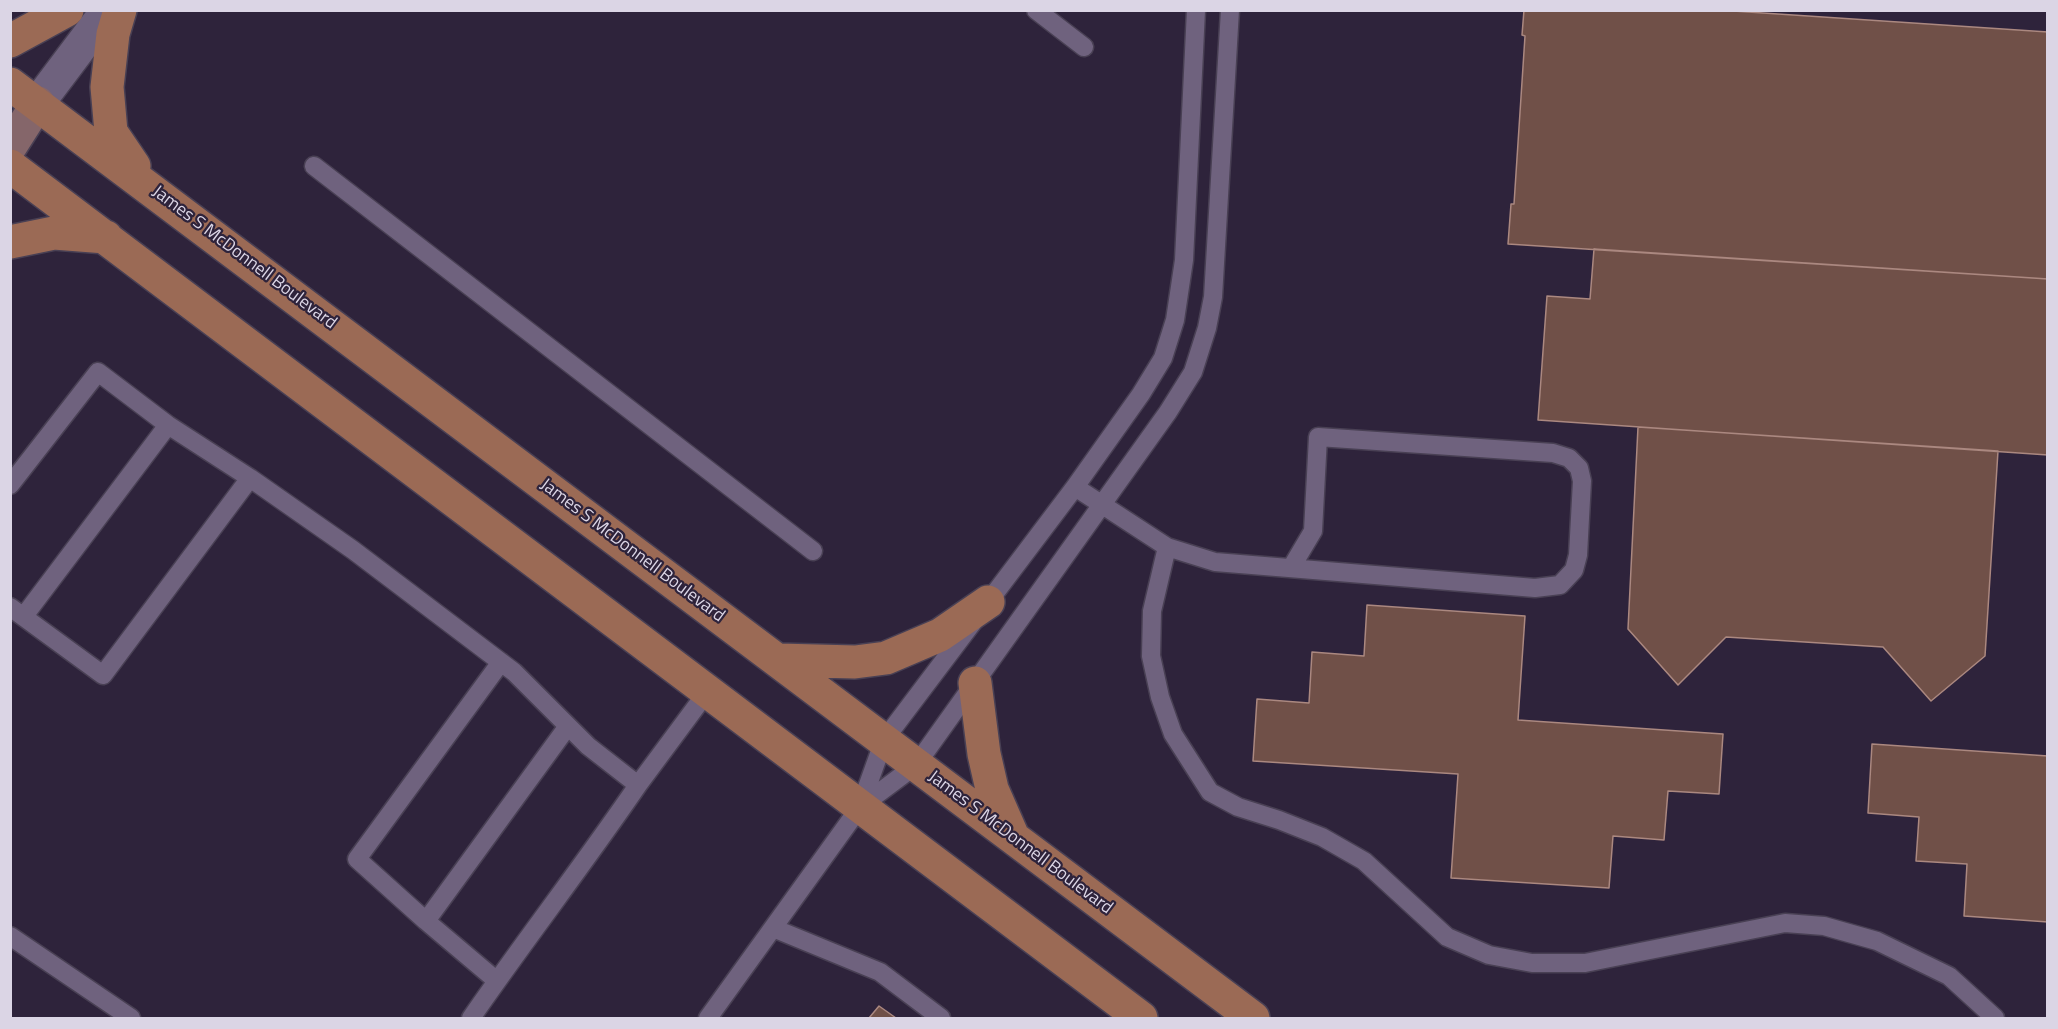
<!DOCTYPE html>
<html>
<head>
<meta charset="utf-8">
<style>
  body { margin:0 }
  #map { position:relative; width:2058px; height:1029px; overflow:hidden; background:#2e233b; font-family:"Titillium Web",sans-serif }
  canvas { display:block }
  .frame { position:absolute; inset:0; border:12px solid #dbd5e5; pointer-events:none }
</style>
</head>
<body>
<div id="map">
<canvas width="2058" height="1029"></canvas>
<div class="frame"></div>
</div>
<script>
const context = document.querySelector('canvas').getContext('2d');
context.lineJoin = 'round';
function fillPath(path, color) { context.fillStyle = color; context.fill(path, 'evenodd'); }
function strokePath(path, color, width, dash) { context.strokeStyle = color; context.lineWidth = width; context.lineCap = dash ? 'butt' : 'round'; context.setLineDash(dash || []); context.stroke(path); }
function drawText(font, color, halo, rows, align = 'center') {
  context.font = font + ' "Titillium Web",sans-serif'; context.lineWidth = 4.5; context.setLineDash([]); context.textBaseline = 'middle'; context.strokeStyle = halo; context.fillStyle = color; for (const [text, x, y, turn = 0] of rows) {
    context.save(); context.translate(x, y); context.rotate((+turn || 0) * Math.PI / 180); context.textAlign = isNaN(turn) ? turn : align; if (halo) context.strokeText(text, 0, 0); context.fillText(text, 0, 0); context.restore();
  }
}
const building = new Path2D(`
  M1524 10H1718L2048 32V279L1508 244 1511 204H1514L1525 36 1522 35Z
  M1594 249 2048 279V455L1538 420 1547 296 1590 299Z
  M1638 427 1998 451 1985 656 1931 701 1883 647 1726 637 1678 685 1628 629Z
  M1367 605 1525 616 1518 720 1723 734 1719 794 1668 791 1664 840 1613 836 1609 888 1451 878 1458 774 1253 761 1257 699 1309 703 1312 652 1364 656Z
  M1872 744 2048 756V922L1964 916 1967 864 1916 861 1919 817 1868 813Z
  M879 1006 896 1018H869Z`);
const lane = new Path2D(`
  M1036 10 1084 47
  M314 166 813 551
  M10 485 98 372 168 425 250 478 353 550 514 672 588 746 638 785C584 864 525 940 471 1018
  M1075 487 1167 547 1215 562 1535 588 1560 585 1574 570 1578 555 1582 481 1579 468 1569 458 1553 453 1318 437 1313 531 1291 568
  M1167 547 1152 611 1151 656 1160 697 1173 734 1210 792 1238 807 1279 820 1322 837 1364 861 1447 937 1489 955 1532 963H1585L1785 923 1824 926 1877 941 1949 976 1995 1018
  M10 607 103 675 250 478
  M24 616 168 425
  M638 785 707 692
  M860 807 916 765 1168 412 1193 372 1207 328 1213 297 1230 10
  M426 921 568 726
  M773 928 880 972 941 1018
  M10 936 131 1018
  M497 981 426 921 357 859 501 662
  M708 1018 860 807 884 740 1075 487 1141 394 1163 358 1175 320 1184 260 1196 10`);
const street = new Path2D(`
  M38 103 108 10`);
const secondary = new Path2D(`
  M10 147 38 103`);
const primary = new Path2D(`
  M120 10 113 34 107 87 108 98 111 132 134 166
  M10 41 67 10
  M10 84 1253 1018
  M10 166 1141 1018
  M10 242 54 233 106 237
  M778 660 855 662 886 658 940 635 988 602
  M975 683 984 754 992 789 1013 837`);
const streetNames = [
  ["James S McDonnell Boulevard",244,258,37],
  ["James S McDonnell Boulevard",632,551,37],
  ["James S McDonnell Boulevard",1020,843,37]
];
fillPath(building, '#705048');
strokePath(building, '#ab8880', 1.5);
strokePath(lane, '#494054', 21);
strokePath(street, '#494054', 36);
strokePath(secondary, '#494054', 36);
strokePath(primary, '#494054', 36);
strokePath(lane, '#6f627e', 18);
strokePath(street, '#6f627e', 33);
strokePath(secondary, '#85666a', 33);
strokePath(primary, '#9b6a55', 33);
drawText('18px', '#dbd5e5', '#2e233b', streetNames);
</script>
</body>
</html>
